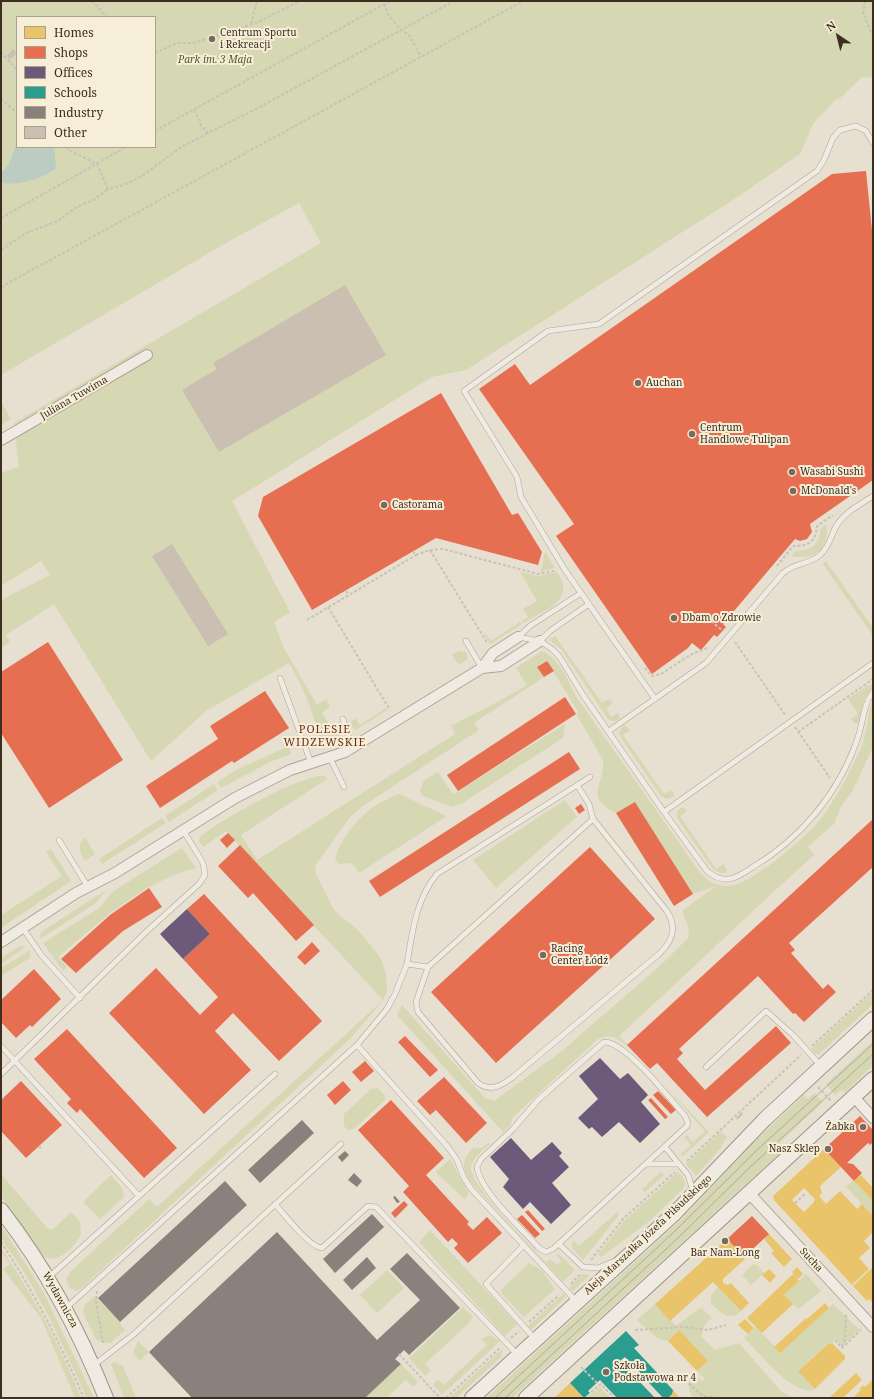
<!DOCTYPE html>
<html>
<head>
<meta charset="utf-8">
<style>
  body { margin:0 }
  #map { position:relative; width:874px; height:1399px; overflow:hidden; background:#e7e0d1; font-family:"Noto Serif",serif }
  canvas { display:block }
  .frame { position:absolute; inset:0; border:2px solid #3d2e20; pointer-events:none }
  .legend { position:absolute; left:16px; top:16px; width:140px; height:132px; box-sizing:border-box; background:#f7eed8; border:1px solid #ada18e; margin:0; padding:5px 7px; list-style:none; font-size:12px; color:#3d2e20 }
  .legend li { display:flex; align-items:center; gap:8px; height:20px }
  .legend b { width:20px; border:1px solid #ada18e }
  .north { position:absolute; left:818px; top:16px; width:40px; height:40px; -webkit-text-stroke:3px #f7eed8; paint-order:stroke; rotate:325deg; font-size:11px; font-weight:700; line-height:16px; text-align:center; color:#3d2e20 }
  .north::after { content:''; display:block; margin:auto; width:14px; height:18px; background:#3d2e20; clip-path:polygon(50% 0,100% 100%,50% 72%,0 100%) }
</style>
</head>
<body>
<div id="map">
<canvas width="874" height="1399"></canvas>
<div class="frame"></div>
<ul class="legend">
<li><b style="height:11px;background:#e9c46a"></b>Homes</li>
<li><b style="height:11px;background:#e76f51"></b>Shops</li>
<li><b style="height:11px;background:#6d597a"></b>Offices</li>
<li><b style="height:11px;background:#2a9d8f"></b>Schools</li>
<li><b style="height:11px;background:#8a817c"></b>Industry</li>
<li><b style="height:11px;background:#cbbfb2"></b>Other</li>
</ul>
<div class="north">N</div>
</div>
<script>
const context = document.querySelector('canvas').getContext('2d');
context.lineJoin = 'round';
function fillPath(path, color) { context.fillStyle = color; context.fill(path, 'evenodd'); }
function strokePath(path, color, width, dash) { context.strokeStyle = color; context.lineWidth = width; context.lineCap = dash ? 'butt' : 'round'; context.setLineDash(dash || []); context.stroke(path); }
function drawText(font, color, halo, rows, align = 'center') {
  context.font = font + ' "Noto Serif",serif'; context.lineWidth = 4; context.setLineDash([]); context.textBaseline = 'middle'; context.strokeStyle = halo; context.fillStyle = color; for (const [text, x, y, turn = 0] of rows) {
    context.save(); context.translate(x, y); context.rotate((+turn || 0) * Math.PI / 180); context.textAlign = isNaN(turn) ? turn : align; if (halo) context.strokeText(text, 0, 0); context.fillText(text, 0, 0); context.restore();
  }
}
const green = new Path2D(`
  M1 1H873V78L862 77 838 100 836 99 813 124 800 154 736 198 466 370 432 377 232 501 290 612 274 622 284 648 317 705 326 699 330 707 322 713 331 727 340 722 341 735 324 745 320 744C314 713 305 690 289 663L206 711 151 761 54 604 6 635 10 642 1 648V600L50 575 41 561 1 586V473L19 467 14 423 321 243 299 203 226 243 1 375ZM17 17H155V147H17Z
  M1 402 11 419 1 425Z
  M826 524C831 548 814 561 791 556L796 551C810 551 821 544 820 529Z
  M545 552 555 568 541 572V571Z
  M826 561 873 628V636L823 564Z
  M520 572 538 576 557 572C578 601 541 612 523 623L522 621 528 617 523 609 537 601Z
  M520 622 522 624 490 644 484 634H486L491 641Z
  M555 636 602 703 609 699 612 701V704L606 709 611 717 618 713 620 718C617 722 612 722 608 719L561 649 549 640Z
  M459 651 466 652 468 659 459 665 452 655Z
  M542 651C557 656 569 680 575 695L701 874C710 883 721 888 734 885 755 881 809 835 822 817 838 795 850 772 861 748 867 735 867 711 873 701V747L852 792 841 806 834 824 808 847 814 855C748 914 685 976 619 1036L709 1132 683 1156 681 1154 691 1145 684 1137 687 1135 693 1142 705 1131C688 1113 633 1043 613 1037 607 1035 603 1037 598 1039L512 1118 511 1125 503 1132 397 1015 402 1005 485 1098 494 1101 562 1051 664 962 688 938 689 928 682 911 716 886 693 894 635 802 616 813C583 797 605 786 603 760L576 714 578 712 547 661 537 667 544 677 474 723 479 730 363 806 351 816 316 864 315 872 333 908 340 916 357 929 380 957 386 973 387 992 383 1000 351 1038 82 1288 76 1291 70 1288 66 1280 71 1271 149 1199 157 1207 383 1000 226 831 203 847 199 841 200 837C217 822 305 772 325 776L327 779 241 835 257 860 455 734 451 726 501 700 527 685 516 668Z
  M868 685H873V687L864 699 860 721 856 724 851 719 858 714 848 699Z
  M386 708 387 710 356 730 352 727 351 722 355 718 360 725Z
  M565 724 563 738 461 804 451 807 421 795 420 790 424 780 438 772 453 794Z
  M624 725 630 730 623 735 664 794 672 790 674 794 673 797 666 799 661 796 621 738 619 732Z
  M289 746 291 754 270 762 221 788 217 782 236 770Z
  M214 784 218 790 169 822 165 816Z
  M399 794 447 816 359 873 352 863 339 864 335 859C344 829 369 804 399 794Z
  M565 800 577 817 496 888 473 860Z
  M680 808H684L687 811 680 816 716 869 724 864 727 870 726 873H720L713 869 677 818V812Z
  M162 818 166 823 102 864 99 859Z
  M85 837 95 854 85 861C79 852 77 845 85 837Z
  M182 848 196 868 173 875 145 889 109 914 58 957 67 967 63 971 43 943 101 907 112 892Z
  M51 849 71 881 1 928V915L62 876 46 852Z
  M106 890 96 903 40 939 41 933 44 930Z
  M20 946 26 947 1 964V958Z
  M30 950V958L1 976V968Z
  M873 992V1004L819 1054H815L811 1049Z
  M873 1041V1065L845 1093 841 1090 835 1095 826 1084Z
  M378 1088 385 1096V1100L355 1128 348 1130 344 1126V1114L371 1089Z
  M814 1093 823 1102 775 1147 780 1153 512 1398H486L681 1220 753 1143 804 1095 808 1099Z
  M721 1131 727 1137 720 1149 696 1176 686 1164Z
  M488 1143 490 1144C484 1150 472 1158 471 1167 470 1186 532 1246 546 1262L550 1259 557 1265 561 1261 556 1255 559 1254 575 1270 563 1282 475 1187C463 1172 458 1162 474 1148H481Z
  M450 1159 468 1192V1195L464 1199 436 1172Z
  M661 1172 664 1175 645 1192 642 1189Z
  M678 1172C683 1177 687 1181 683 1189L647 1223 601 1257 598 1254 624 1221Z
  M1 1174 48 1229H53L71 1212 80 1222 81 1234C74 1247 56 1268 41 1254L1 1196Z
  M111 1175 122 1188 124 1197 100 1219 83 1202Z
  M853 1180 873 1201V1216L846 1187Z
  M617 1212 619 1215 583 1260 572 1248 573 1240 579 1246Z
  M1 1225 44 1293 94 1398H87L49 1317 24 1272 1 1238Z
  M430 1230 517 1324 505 1336 419 1242Z
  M1 1248C33 1295 60 1345 81 1398H75L41 1318 3 1269 10 1264 1 1251Z
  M529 1263 541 1270 555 1289 524 1317 502 1294 501 1290Z
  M753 1264 758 1266 764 1273 751 1285 742 1275Z
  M387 1270 404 1288 377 1313 360 1295Z
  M582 1274 590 1275 574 1290H571L569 1288Z
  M806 1274 821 1291 800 1308H797L784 1295Z
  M718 1287 741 1311C730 1322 720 1313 711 1303V1296Z
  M564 1293 566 1297 532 1329 528 1326Z
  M95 1296 120 1322V1324L125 1330 110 1343H103L96 1339 83 1313 84 1306Z
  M655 1304 676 1326 700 1308 703 1309 712 1318 704 1326 701 1336 715 1350 739 1343 782 1392 794 1398H693C688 1389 687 1382 692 1373L702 1381 705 1379 697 1371 708 1361 679 1331 668 1341 657 1338 637 1320Z
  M833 1304 860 1330 841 1346 834 1338 833 1344 829 1343 825 1346 798 1370 815 1389C795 1399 758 1351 744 1338L756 1327 780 1352Z
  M463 1307 473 1317 468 1324 425 1364 431 1370 425 1376 409 1358Z
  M490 1335 500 1341 444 1393 441 1394 433 1384 438 1379 444 1385 487 1345 481 1339Z
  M138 1341 149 1352 139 1361 133 1352Z
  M503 1348 500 1358 456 1398H449Z
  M115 1362 123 1366 136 1398H124L111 1364Z
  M401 1364 418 1382 413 1387 406 1380 386 1398H365Z
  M600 1387 610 1398H586Z`);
const water = new Path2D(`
  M17 143V147H54L56 168C47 177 13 188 2 182L1 174 9 164Z`);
const homes = new Path2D(`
  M824 1149 841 1167 820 1186 822 1193 819 1196 826 1204 840 1191 857 1209 862 1204 873 1216V1232L864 1241 870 1248 859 1258 869 1269 852 1285 774 1200 773 1196ZM804 1188 815 1199 814 1202 804 1212 792 1200Z
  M861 1175 873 1188V1201L854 1181Z
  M769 1234 792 1259 784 1267 771 1253 774 1251 765 1240V1238Z
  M727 1239 745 1259 723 1279V1283L728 1285 731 1283 749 1303 741 1311 713 1282 670 1321 655 1304Z
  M797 1267 803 1274 798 1279 792 1272Z
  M873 1267V1303L869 1299 867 1301 853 1286Z
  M769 1269 776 1276 770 1283 762 1275Z
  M793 1274 799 1281 784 1295 793 1304 762 1333 747 1318Z
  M825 1303 829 1308 780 1353 774 1347 806 1318 807 1319Z
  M745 1319 754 1328 748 1334 738 1325Z
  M679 1330 708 1361 697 1371 668 1341Z
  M829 1343 833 1344 845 1356V1359L815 1389 798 1371Z
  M856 1373 862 1380 843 1398H829Z
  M873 1379V1398H853L861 1390 859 1389 863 1385 865 1387Z
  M570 1383 584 1398H554Z
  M673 1390 680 1398H668Z`);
const shops = new Path2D(`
  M866 171 873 240V480L810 524 812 532 807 539 800 541 795 539 723 624 726 627 717 637 714 635 701 650 692 643 688 648 652 674 556 536 574 524 479 389 515 364 530 385 832 174Z
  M441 393 512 515 518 513 542 552 538 565 436 538 312 610 258 516 263 497Z
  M48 642 123 760 49 808 1 733V672Z
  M547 661 554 671 544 677 537 667Z
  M265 691 289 728 234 763 232 761 160 808 146 786 218 739 210 726Z
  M565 697 576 714 458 791 447 775Z
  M569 752 580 769 380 897 369 881Z
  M635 802 693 894 674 906 616 813Z
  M581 804 585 810 579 814 575 808Z
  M873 819V867L789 943 795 950 791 953 823 989 828 984 836 992 804 1022 795 1013 793 1014 758 976 679 1049 683 1053 677 1059 705 1090 776 1026 791 1043 707 1117 657 1063 650 1069 627 1045Z
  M228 833 235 840 227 848 220 840Z
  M240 845 314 925 296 941 253 893 248 898 218 866Z
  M590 847 655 919 496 1063 431 992Z
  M149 888 162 907 123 931 76 973 61 959 110 915Z
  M204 894 322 1021 279 1061 233 1013 215 1031 251 1070 204 1114 109 1013 156 968 200 1015 218 997 183 959 210 934 187 909Z
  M312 942 320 951 305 965 297 957Z
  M34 969 61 999 32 1027 30 1025 16 1038 1 1022V1000Z
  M67 1029 177 1148 144 1178 80 1109 77 1113 67 1103 71 1099 34 1059Z
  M405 1036 438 1070 430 1077 398 1042Z
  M365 1061 374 1071 361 1082 352 1072Z
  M444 1077 487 1123 466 1143 436 1110 430 1115 417 1101Z
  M21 1081 62 1125 26 1158 1 1131V1100Z
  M343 1081 351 1090 335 1105 327 1095Z
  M658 1091 676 1110 671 1114 653 1095Z
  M651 1098 668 1117 665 1119 648 1100Z
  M391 1100 444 1158 426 1175 469 1222 467 1224 473 1230 487 1217 502 1233 468 1263 454 1248 458 1244 452 1238 448 1242 403 1192 409 1186 358 1130Z
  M860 1116 873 1130V1142L870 1145 868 1143 847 1163 853 1164 862 1173 854 1181 824 1149Z
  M404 1201 408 1205 395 1218 391 1213Z
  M528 1210 545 1229 542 1231 525 1212Z
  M522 1215 540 1234 535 1238 517 1219Z
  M752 1216 769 1234 744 1257 727 1239Z`);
const offices = new Path2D(`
  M187 909 210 934 183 959 160 934Z
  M600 1058 620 1079 628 1073 648 1095 641 1102 660 1124 640 1143 619 1122 602 1137 592 1127 589 1129 578 1118 598 1099 579 1076Z
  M511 1138 531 1160 552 1142 562 1153 559 1156 569 1167 552 1183 571 1205 551 1224 530 1202 523 1209 503 1187 509 1179 490 1157Z`);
const schools = new Path2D(`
  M626 1331 639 1345 634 1348 673 1390 672 1394 668 1398H663L625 1357 620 1361 655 1398H617L600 1380 588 1391 590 1393 584 1398 570 1383Z`);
const industry = new Path2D(`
  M302 1120 314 1133 260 1183 248 1170Z
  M345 1151 349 1155 342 1162 338 1157Z
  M354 1173 362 1181 357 1187 348 1180Z
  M225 1181 247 1205 120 1322 98 1298Z
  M395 1196 400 1202 397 1203 393 1197Z
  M372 1214 384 1227 335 1273 323 1259Z
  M277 1232 377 1340 420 1300 390 1269 407 1253 460 1308 409 1355 404 1350 395 1359 401 1364 365 1398H192L149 1352Z
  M367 1257 376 1268 352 1290 343 1280Z`);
const building = new Path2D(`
  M13 49 17 53 10 59 7 56Z
  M345 285 386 355 219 452 182 390 217 369 213 363Z
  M172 544 228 634 208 646 152 556Z
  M742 1112 743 1114 737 1120 736 1118Z`);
const path = new Path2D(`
  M92 1 107 17
  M865 1 863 13 873 37
  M384 4 388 14 400 29 409 35 421 57
  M251 24 257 1
  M1 52 17 70
  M155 53 177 43H194L258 22 300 1
  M1 99 17 113
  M194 110 201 122V126L208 133 258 108 454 1
  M155 131 390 1
  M66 147 72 152 97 164 108 189C140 183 155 165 180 148 189 143 199 138 208 133
  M1 218 126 147
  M1 250 26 233 58 221 75 208 93 200 108 189
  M1 287 523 1
  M430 550 443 549 538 574 555 571
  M413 551 416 555 430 550 488 644
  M777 566 793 546C809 546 816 542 817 526L833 515
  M346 591 349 595
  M328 607 390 710
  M307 620 416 555
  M711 621 723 631
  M735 642 786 716
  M645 668 652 676 661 674 690 655 707 648
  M795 727 830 778
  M798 732 873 679
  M812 1046 873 990
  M818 1087 831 1101
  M1 1097 3 1099
  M39 1146 42 1150
  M687 1161 801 1055
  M795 1203 805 1194
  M1 1242C34 1292 60 1343 84 1398
  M591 1260 623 1219 675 1172
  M571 1284 580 1274
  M97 1291 96 1302 103 1343
  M529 1322 559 1295
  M635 1330 685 1327 708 1330 726 1325
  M511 1338 519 1331
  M835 1340 842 1348 861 1330
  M842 1347 845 1340 846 1314
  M399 1354 440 1398
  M581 1367 599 1385
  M681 1377 703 1396 717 1398
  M591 1392 601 1384 614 1398
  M446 1398 501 1347`);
const lane = new Path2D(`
  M518 637 540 641 552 649 559 656 583 695 664 812 873 663
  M518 637 530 626 581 593
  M466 641 482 668
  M540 641 550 631 589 604
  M280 678 311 763
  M655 699 565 570 521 497 517 477 464 391 548 331 599 324 817 171 824 160 833 138 840 130 856 126 866 131 873 143
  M343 719 352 748
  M609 731 706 663 783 573C795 562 810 565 821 554 830 546 831 534 837 525 845 512 861 504 873 496
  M330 758 344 787
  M577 785 589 804 593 819
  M664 812 707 871C725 886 737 878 753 867 800 839 837 795 856 743 863 727 862 706 873 692
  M59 840 88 887
  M22 927 42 956 80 998
  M407 964C412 933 416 899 437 874L590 777
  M604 1042C625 1041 670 1099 685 1116L688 1123 687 1126 553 1249 546 1252 539 1248C522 1229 480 1191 477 1167L481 1159 513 1129 538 1100Z
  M357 1045 448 1147 457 1160 464 1178 472 1190 576 1301
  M1 1046 139 1196 49 1277
  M706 1067 766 1011 793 1035 821 1066
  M1 1074 146 932 199 884 205 875 203 863 183 830
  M665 1147 688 1175 693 1191
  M647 1164H678
  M139 1196 275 1074
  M275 1204C285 1215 309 1247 322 1248L368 1206 376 1207 518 1355
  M559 1244 583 1267 598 1268 615 1261
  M524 1245 486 1284 535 1339
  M66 1308 357 1045 387 1009 395 994 407 964 428 967 593 819 666 910C678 927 673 941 659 954L513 1077C501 1086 491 1092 478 1083L418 1012 416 1002 428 967
  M94 1365 133 1335 341 1144`);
const street = new Path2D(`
  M1 440 147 355
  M482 668 493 653 518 637
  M1 942 76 893 115 873 235 798 290 770 345 752 482 668 501 666 540 641
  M854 1097 873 1118
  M749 1193 873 1327`);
const secondary = new Path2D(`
  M1 1210C46 1268 79 1330 106 1398
  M472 1398 675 1213 765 1119 873 1019
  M526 1398 873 1079`);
const tram = new Path2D(`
  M495 1398 673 1233 757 1150 873 1044
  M505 1398 678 1238 748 1169 873 1054`);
const markers = [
  [212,39,4,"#786c5e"],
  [638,383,4,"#786c5e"],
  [692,434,4,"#786c5e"],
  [792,472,4,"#786c5e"],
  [793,491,4,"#786c5e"],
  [384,505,4,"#786c5e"],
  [674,618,4,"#786c5e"],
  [543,955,4,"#786c5e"],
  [863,1127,4,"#786c5e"],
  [828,1149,4,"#786c5e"],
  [725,1241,4,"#786c5e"],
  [606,1372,4,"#786c5e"]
];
const poiNames = [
  ["Centrum Sportu",220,33],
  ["i Rekreacji",220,45],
  ["Auchan",646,383],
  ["Centrum",700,428],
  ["Handlowe Tulipan",700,440],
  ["Wasabi Sushi",800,472],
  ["McDonald's",801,491],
  ["Castorama",392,505],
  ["Dbam o Zdrowie",682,618],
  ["Racing",551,949],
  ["Center Łódź",551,961],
  ["Żabka",855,1127,"right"],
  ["Nasz Sklep",820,1149,"right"],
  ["Bar Nam-Long",725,1253,"center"],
  ["Szkoła",614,1366],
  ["Podstawowa nr 4",614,1378]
];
const parkNames = [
  ["Park im. 3 Maja",215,60]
];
const streetNames = [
  ["Juliana Tuwima",74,398,-30],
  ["Aleja Marszałka Józefa Piłsudskiego",648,1235,-43],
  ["Sucha",811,1260,47],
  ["Wydawnicza",60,1300,61]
];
const neighbourhoodNames = [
  ["POLESIE",325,730],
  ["WIDZEWSKIE",325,743]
];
fillPath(green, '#d6d7b3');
fillPath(water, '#bcccc2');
fillPath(homes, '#e9c46a');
fillPath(shops, '#e76f51');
fillPath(offices, '#6d597a');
fillPath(schools, '#2a9d8f');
fillPath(industry, '#8a817c');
fillPath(building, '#cbbfb2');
strokePath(lane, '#ada599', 6);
strokePath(street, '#ada599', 12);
strokePath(secondary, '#9c958a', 16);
strokePath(path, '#c8c2b9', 2, [3, 2]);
strokePath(lane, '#efebe3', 5);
strokePath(street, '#efebe3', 10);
strokePath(secondary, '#efebe3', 14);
strokePath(tram, '#afaaa2', 1);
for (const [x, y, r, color] of markers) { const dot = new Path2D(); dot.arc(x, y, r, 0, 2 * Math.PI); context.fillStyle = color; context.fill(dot); strokePath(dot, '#f7eed8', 1.5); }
drawText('10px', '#3d2e20', '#f7eed8', poiNames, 'left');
drawText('italic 10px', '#4d5a26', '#f7eed8', parkNames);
drawText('10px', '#3d2e20', '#f7eed8', streetNames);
context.letterSpacing = '1px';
drawText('11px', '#6b2e1e', '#f7eed8', neighbourhoodNames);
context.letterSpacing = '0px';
</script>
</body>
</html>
